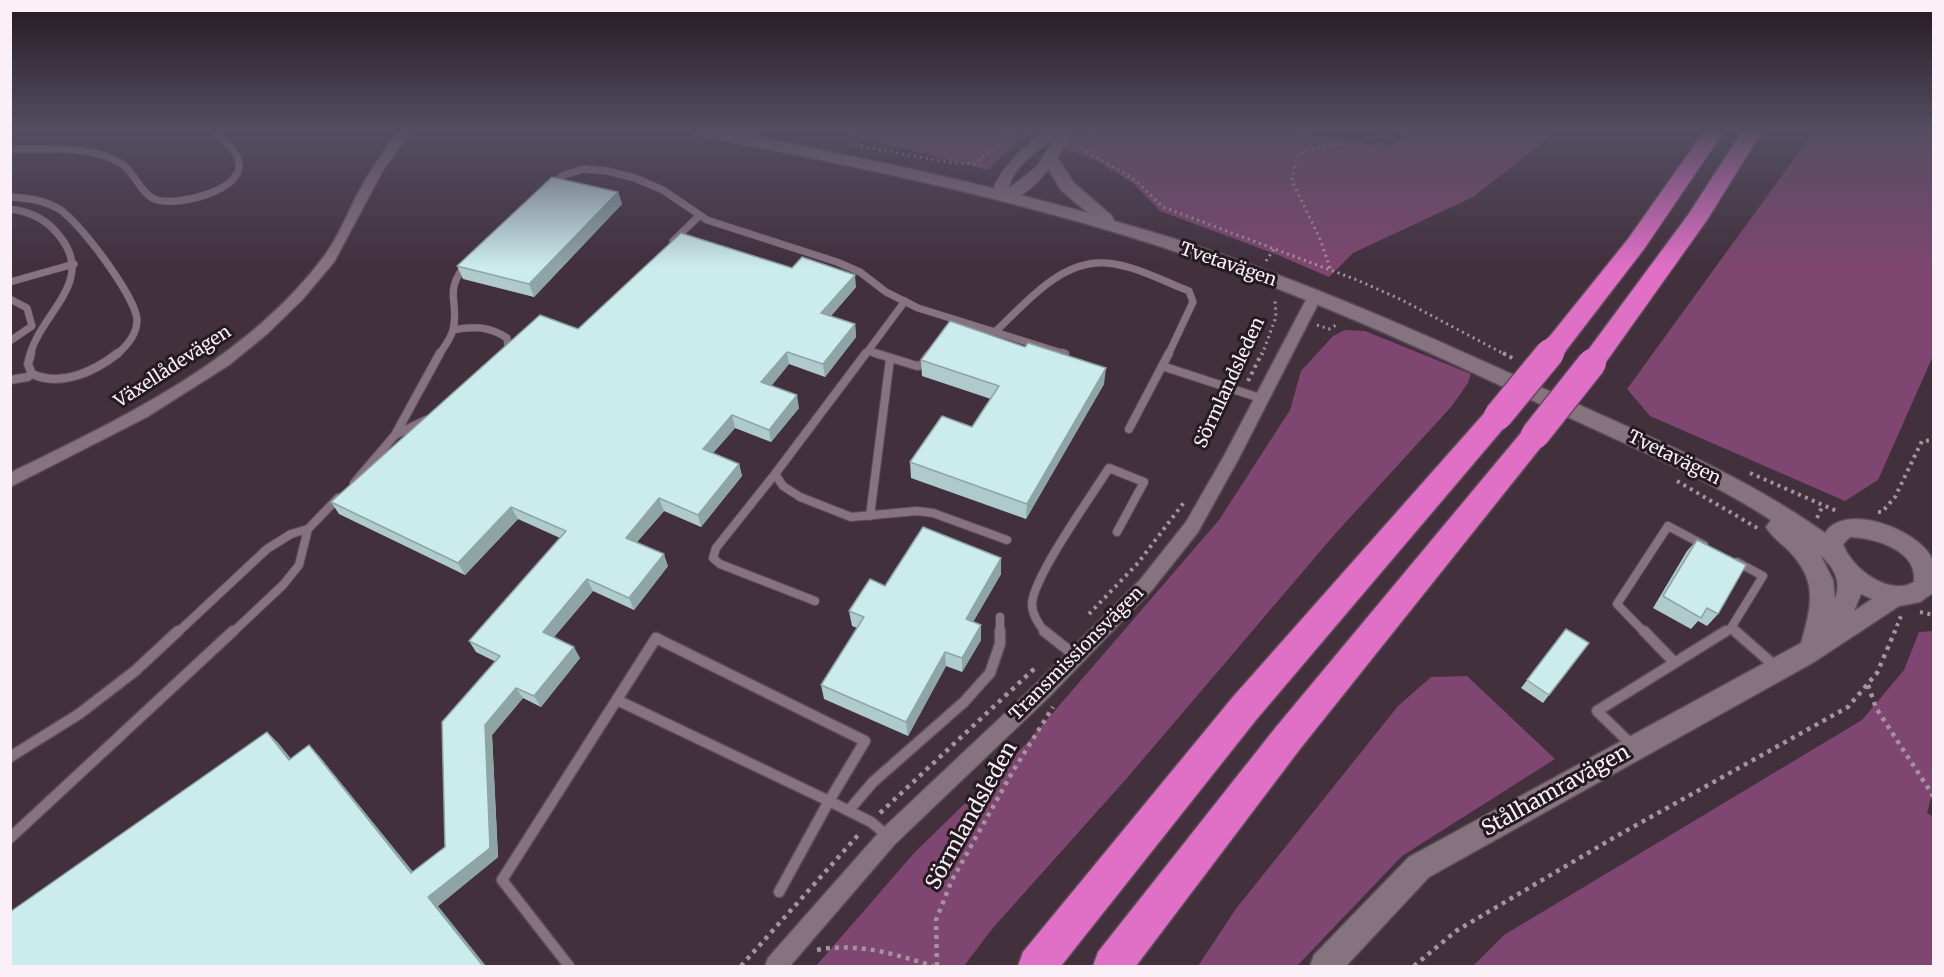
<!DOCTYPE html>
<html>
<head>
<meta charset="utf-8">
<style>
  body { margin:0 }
  #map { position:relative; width:1944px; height:977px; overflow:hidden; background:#42303d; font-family:Merriweather,serif }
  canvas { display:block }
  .frame { position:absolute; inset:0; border:12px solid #fcf0f8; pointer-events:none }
</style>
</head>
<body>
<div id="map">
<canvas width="1944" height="977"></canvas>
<div class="frame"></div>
</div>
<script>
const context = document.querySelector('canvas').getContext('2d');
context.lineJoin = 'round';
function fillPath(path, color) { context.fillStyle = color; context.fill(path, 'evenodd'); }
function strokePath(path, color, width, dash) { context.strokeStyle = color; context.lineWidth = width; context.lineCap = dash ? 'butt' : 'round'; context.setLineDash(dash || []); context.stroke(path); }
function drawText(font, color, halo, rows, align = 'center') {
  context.font = font + ' Merriweather,serif'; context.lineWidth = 6; context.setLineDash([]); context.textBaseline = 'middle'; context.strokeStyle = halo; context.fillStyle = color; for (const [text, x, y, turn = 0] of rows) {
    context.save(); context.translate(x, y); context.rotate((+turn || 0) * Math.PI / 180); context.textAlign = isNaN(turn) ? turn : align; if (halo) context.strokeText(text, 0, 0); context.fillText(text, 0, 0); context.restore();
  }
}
const green = new Path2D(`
  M830 130H1081L1092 134 1099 130H1269L1389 146 1414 130H1558L1473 197 1353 253 1329 277 1278 255 1160 211 1133 183 1093 159 1025 135 988 170Z
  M1815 130H1933V356L1878 480 1845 501 1650 416 1627 389Z
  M1345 330 1365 331 1471 374 1468 383 1451 407 1335 534 1127 778 992 929 964 966H816L915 852 1026 744 1219 520 1290 410 1301 371 1333 336Z
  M1933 631 1934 787 1927 813 1934 817 1933 966H1473L1504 935 1862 720 1904 670 1919 632Z
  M1467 676 1555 759 1402 856 1297 966H1198L1235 910 1398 706 1431 677Z`);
const pathFar2 = new Path2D(`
  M849 144 952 163 975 164 1012 130
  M1076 145 1135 180 1163 207 1357 280 1402 300 1506 355
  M1266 261 1274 249
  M1330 268 1320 239 1292 181 1297 154C1330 141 1365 143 1398 130
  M1317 325 1329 329 1338 324
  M1262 355 1276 317 1275 299`);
const pathFar1 = new Path2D(`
  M1503 353 1516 360
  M1248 381 1262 353
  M1750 473 1839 512
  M1677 481 1759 529
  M1878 512H1882L1895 497 1922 441 1934 440
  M1817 518 1823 505
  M1920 612 1934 615
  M1089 614 1138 563 1185 501
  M1894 633 1901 616`);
const path = new Path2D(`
  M1868 685 1876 708 1934 797
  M880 813 1035 668
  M817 950C858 942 894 954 933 966
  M741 966 860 833
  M937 966 936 920 952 880 1013 771 1053 707
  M1414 966 1456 931 1615 837 1848 707 1877 673 1895 631`);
const serviceFar2 = new Path2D(`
  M736 138 742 130
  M10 149C44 150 92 144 122 164 136 174 141 195 157 200 178 206 244 191 239 162 237 149 221 139 213 130
  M551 185 564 175 584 169 607 171 635 178 663 190 707 220 837 262 860 272 886 292 918 308 995 332C1025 304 1060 260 1106 263 1134 265 1163 281 1189 291L1193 302 1168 355
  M10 197C27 198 44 200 59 209 79 221 136 297 137 320 137 335 127 346 116 355
  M10 209C32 212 48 220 61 238 95 282 41 313 30 355
  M673 241 699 216
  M10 282 74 264
  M10 299 27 308 32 326 10 341
  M453 330C473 326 489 326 507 338L508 349 503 353
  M995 332 1065 354
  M868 351 880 355
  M439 355C444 347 451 338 453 330 460 300 442 293 467 263
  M865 355 905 301`);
const serviceFar1 = new Path2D(`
  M31 353 28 364 32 374C61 387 94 372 118 353
  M866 353 775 474 783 486 800 497 851 517 917 511 933 513 1007 540
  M875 353 917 366 922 365 928 356
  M1062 353 1065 354
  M1162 366 1260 398
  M10 380 28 377
  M1129 429 1169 353
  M395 435 426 420
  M775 474 716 548 713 558 720 564 815 601
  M354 483 395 435 440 353
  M870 516 890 359
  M1000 617V633
  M1731 628 1736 633
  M177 633 267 549 291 534 308 529 338 498
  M232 633 283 585 299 565 308 529
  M1046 633C1039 625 1032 615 1032 604 1033 577 1092 495 1109 468L1144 482 1117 532
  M1645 633 1617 604 1668 526 1704 545
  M1724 633 1731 628 1763 576 1737 562`);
const service = new Path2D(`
  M1044 631 1077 657
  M1644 631 1674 662
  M1735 631 1776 667
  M617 700 829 801 779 892
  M1633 746 1597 711 1726 631
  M10 757 79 714 135 671 178 631
  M849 810 873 782 964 702 990 673 1000 644V631
  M10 838 233 631
  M569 966 502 880 656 638 865 741 829 801 871 822 888 836`);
const minor = new Path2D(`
  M399 130H411L382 172 334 262 302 300 267 334 229 365 147 417 10 487V473C124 417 247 360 325 255 338 237 347 215 357 195 369 172 384 151 399 130Z
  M1315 291 1322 296 1239 458 1198 532 1152 590 1050 696 895 844 790 966H765L768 958 881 830 1036 684 1140 580 1186 522 1224 456 1308 296Z`);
const tertiary = new Path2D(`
  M1048 130H1074C1061 153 1030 207 998 199L994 186C1006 162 1026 144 1048 130ZM1055 138 1036 167 1009 188C1013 167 1038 150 1055 138Z`);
const secondary = new Path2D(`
  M686 130C736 130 785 142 835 153 920 170 1004 190 1088 213L1061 190 1042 159 1044 155H1056L1074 183 1112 216 1114 221C1274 265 1425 334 1575 403 1661 442 1748 478 1825 533 1845 502 1914 529 1930 555 1936 565 1934 580 1934 592L1920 602 1899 606 1814 662 1429 877 1346 966H1310L1314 955 1409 857 1801 643C1812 605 1818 581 1789 551 1781 543 1772 537 1766 527L1771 520C1700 474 1620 442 1544 406 1420 347 1295 291 1165 248 1012 198 853 165 694 135ZM1850 537C1875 538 1918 550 1914 582 1889 597 1851 568 1843 544ZM1821 556C1834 567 1842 582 1835 599L1833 580ZM1861 594 1872 599 1854 611Z`);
const motorway = new Path2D(`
  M1705 130H1725L1644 249 1564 353 1555 356 1546 353 1542 347 1546 341 1628 239Z
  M1743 130H1763L1707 220 1601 369 1592 372 1583 369 1579 363 1583 357 1688 215Z
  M1498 406 1508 409 1511 416 1508 423 1256 720 1061 966H1018L1023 952 1232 698 1488 409Z
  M1535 425 1545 428 1549 435 1545 442 1300 749 1136 966H1093L1098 952 1276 727 1525 428Z`);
const motorwayBridgeFar1 = new Path2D(`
  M1549 355 1555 347`);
const motorwayBridge = new Path2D(`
  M1498 416 1550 353
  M1535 435 1592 363`);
const wall = new Path2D(`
  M618 192 622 204 534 297 463 279 457 266Z
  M792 268 856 287 831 316 855 324 856 337 825 377 789 364 771 386 799 408 771 442 735 428 713 453 739 464 742 476 701 527 664 511 637 542 668 566 634 610 593 591 554 637 580 658 541 707 523 698 492 735 498 857 438 906 10 966 267 732 278 743 291 759 309 745 319 756 413 872 445 847 496 662 476 652 469 641 560 538 518 519 465 575 339 514 331 502 578 329Z
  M921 360 1104 384 1026 519 911 478 910 462 972 427 991 399 922 376Z
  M1697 540 1718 614 1707 626 1698 621 1691 629 1653 608 1687 551Z
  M1001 558V574L973 622 981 640 962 672 946 666 908 736 824 699 821 685 857 628 852 626 849 611 885 586Z
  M1566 629 1549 695 1543 703 1521 688Z`);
const shadedWall = new Path2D(`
  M618 192 622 204 534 297 529 284Z
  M855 275 856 287 823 325 821 313Z
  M855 324 856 337 825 377 823 364Z
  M787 352 789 364 764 395 761 382Z
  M1106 368 1104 384 1026 519 1027 504Z
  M797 395 799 408 771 442 769 430Z
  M732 415 735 428 706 461 703 449Z
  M739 464 742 476 701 527 698 515Z
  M659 498 664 511 631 549 626 538Z
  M511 507 518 519 465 575 458 563Z
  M664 554 668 566 634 610 629 598Z
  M1001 558V574L966 634V619Z
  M587 579 593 591 549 643 543 632Z
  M981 625V640L962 672V658Z
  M574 647 580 658 541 707 534 696Z
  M945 652 946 666 908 736 906 722Z
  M516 688 523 698 492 735 498 857 438 906 486 966H483L428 897 485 725Z
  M267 732 278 743 300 770 289 760Z
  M309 745 319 756 421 882 411 873Z`);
const building = new Path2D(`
  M552 177 618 192 529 284 457 266Z
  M681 233 792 268 802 257 855 275 821 313 855 324 823 364 787 352 761 382 797 395 769 430 732 415 703 449 739 464 698 515 659 498 626 538 664 554 629 598 587 579 543 632 574 647 534 696 516 688 485 725 490 848 428 897 483 966H10V912L267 732 289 760 309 745 411 873 445 847 442 722 500 656 469 641 566 531 511 507 458 563 331 502 540 315 578 329Z
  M950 321 1025 347 1028 343 1106 368 1027 504 910 462 942 416 972 427 999 386 921 360Z
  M923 527 1001 558 966 619 981 625 962 658 945 652 906 722 821 685 864 617 849 611 870 579 885 586Z
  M1697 540 1746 565 1718 614 1707 608 1701 618 1663 596Z
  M1566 629 1589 643 1549 695 1527 680Z`);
const streetNames = [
  ["Tvetavägen",1228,265,19],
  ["Växellådevägen",173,367,-33],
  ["Sörmlandsleden",1230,383,-65],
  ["Tvetavägen",1674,458,26],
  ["Transmissionsvägen",1077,654,-45]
];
const nearStreetnames = [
  ["Stålhamravägen",1556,791,-29],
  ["Sörmlandsleden",972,816,-61]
];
fillPath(green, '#7e4670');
strokePath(serviceFar2, '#5c4c57', 8);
strokePath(serviceFar1, '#5c4c57', 10);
strokePath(service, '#5c4c57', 13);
strokePath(minor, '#5c4c57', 3);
strokePath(tertiary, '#5c4c57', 2);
strokePath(secondary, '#5c4c57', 3);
strokePath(motorway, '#5c4c57', 3);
strokePath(pathFar2, '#a3949e', 3, [2, 4]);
strokePath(pathFar1, '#a3949e', 4, [3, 4.5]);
strokePath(path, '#a3949e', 4.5, [4, 5]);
strokePath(serviceFar2, '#877280', 7);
strokePath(serviceFar1, '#877280', 8);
strokePath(service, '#877280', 10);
fillPath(minor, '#877280');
fillPath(tertiary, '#877280');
fillPath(secondary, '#877280');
fillPath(motorway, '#e06fc6');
strokePath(motorwayBridgeFar1, '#5c4c57', 25, []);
strokePath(motorwayBridge, '#5c4c57', 31, []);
strokePath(motorwayBridgeFar1, '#e06fc6', 23);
strokePath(motorwayBridge, '#e06fc6', 28);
fillPath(wall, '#afcacb');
fillPath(shadedWall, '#8ea4a5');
fillPath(building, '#cbebec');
strokePath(building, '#8ea4a5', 1.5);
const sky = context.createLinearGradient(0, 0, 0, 267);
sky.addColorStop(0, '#241a22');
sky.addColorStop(0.49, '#544e62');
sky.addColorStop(1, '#544e6200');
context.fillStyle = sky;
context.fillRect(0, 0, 1944, 267);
drawText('18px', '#fcf0f8', '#241b21', streetNames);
drawText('21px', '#fcf0f8', '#241b21', nearStreetnames);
</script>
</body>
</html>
